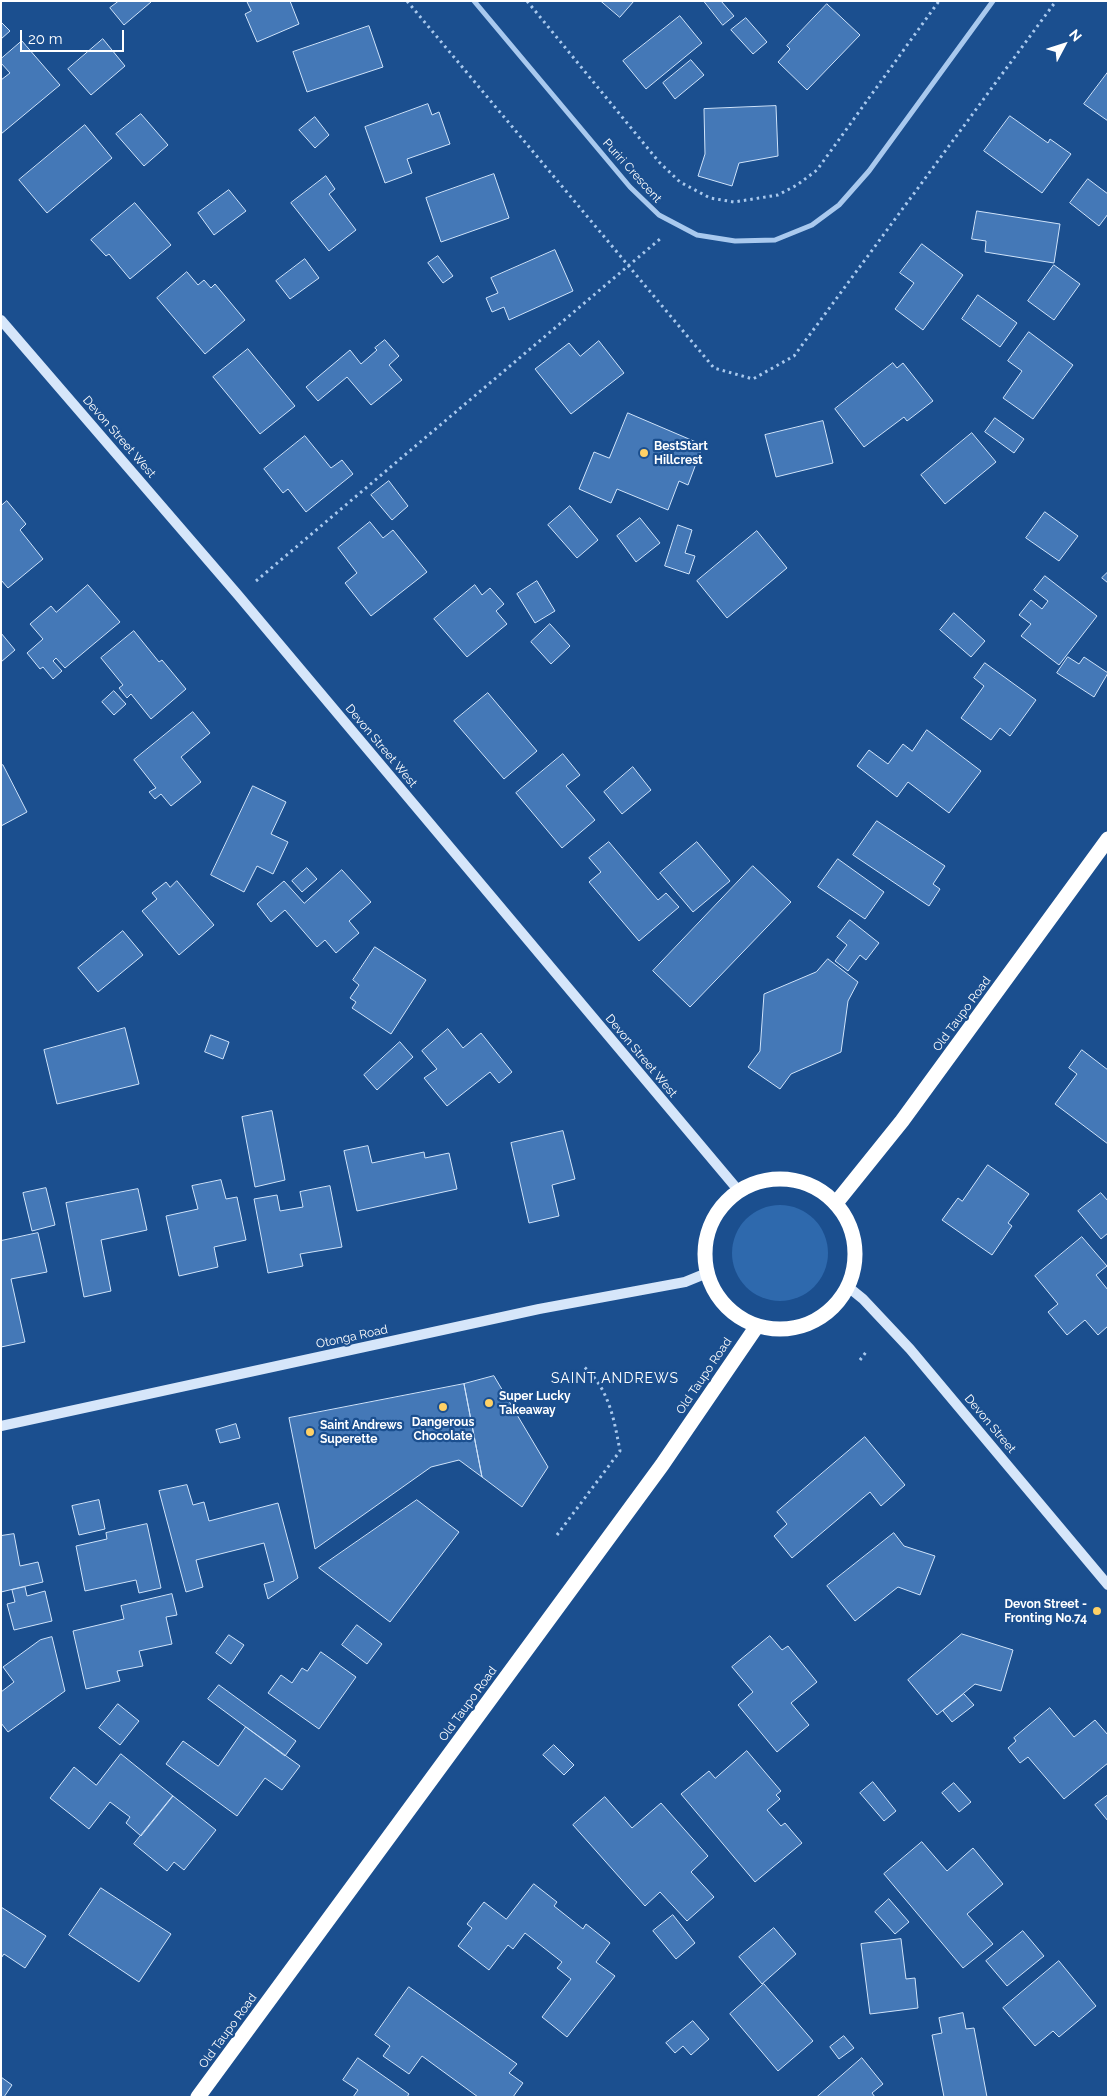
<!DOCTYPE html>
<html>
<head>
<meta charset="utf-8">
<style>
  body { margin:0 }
  #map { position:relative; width:1109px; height:2098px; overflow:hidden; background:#1b4f8f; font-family:Raleway,sans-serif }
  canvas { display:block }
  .frame { position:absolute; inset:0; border:2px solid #fff; pointer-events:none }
  .north { position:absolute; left:1039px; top:20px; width:50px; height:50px; -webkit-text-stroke:4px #1b4f8f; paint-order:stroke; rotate:50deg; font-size:14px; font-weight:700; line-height:20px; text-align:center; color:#fff }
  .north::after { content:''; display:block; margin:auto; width:18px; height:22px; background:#fff; clip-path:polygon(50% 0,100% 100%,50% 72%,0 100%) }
  .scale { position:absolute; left:20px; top:30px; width:104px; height:22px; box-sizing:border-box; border:2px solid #fff; border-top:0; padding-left:6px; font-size:15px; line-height:18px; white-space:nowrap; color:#fff; -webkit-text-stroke:4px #1b4f8f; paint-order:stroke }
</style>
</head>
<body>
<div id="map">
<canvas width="1109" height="2098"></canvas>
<div class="frame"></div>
<div class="north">N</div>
<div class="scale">20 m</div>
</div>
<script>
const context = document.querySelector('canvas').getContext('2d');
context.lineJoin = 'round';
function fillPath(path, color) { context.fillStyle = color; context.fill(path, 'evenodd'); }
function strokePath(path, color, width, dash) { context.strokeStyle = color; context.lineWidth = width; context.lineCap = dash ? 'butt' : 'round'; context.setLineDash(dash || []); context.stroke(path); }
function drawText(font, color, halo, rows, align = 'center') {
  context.font = font + ' Raleway,sans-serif'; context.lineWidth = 4.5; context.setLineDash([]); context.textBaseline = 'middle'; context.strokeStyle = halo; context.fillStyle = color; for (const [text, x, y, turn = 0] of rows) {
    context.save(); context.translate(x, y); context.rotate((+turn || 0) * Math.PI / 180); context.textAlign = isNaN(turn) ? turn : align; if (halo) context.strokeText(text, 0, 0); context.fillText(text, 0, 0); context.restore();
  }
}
const green = new Path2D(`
  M732 1253a48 48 0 1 1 96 0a48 48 0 1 1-96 0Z`);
const building = new Path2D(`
  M119 1H150L151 2 124 25 110 8Z
  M247 1H290L299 24 257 42 245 14 251 11Z
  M601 1H634L620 17Z
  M704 1H721L734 16 723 25Z
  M827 4 860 35 807 90 778 62 790 49 787 46Z
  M680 16 702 43 646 89 623 61Z
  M746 18 767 42 753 54 731 30Z
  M1 22 10 31 1 39Z
  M369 26 383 67 307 92 293 52Z
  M103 39 125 66 91 95 68 69Z
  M22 41 60 85 1 134V80L10 73 1 63V59Z
  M691 60 704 75 675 99 663 83Z
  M1108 72V121L1084 104Z
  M428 104 432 115 439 112 450 144 407 159 412 173 385 183 365 127Z
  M776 106 778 156 739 163 732 186 698 176 705 154 704 109Z
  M141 114 168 145 144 166 116 134Z
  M1010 116 1048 143 1050 139 1071 154 1042 193 984 151Z
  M315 117 329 135 315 148 299 130Z
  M85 125 112 158 47 213 19 180Z
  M494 174 509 218 441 242 426 198Z
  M326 176 335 189 329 194 356 230 329 251 291 203Z
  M1088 179 1108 194V214L1099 226 1070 203Z
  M229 190 246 211 214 235 198 213Z
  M135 203 171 245 130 279 109 254 106 256 91 240Z
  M977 211 1060 224 1054 263 985 252 986 241 972 239Z
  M922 244 963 275 923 330 895 309 914 283 900 273Z
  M555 250 573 291 509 320 504 307 492 312 486 298 498 293 491 278Z
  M438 256 453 276 443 283 428 263Z
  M305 259 319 278 290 299 276 281Z
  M1054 265 1080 284 1054 320 1028 301Z
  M187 272 198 285 204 280 211 288 215 284 245 320 205 354 157 298Z
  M978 295 1017 323 1000 347 962 319Z
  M1029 332 1073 365 1033 419 1003 398 1022 371 1008 361Z
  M385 340 399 356 389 365 402 380 371 405 347 377 318 401 306 387 350 350 361 364 377 350 375 348Z
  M599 341 624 373 571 414 535 369 569 343 580 356Z
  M248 349 295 406 260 434 213 377Z
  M893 363 897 368 903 363 933 401 907 421 904 417 864 447 835 409Z
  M628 413 703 445 688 485 679 481 668 510 617 489 611 503 579 489 594 452 609 458Z
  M995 418 1024 439 1014 453 985 432Z
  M823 421 833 463 776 477 765 435Z
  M972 433 996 462 945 504 921 475Z
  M305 436 331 468 342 460 353 474 306 512 288 489 283 493 264 469Z
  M389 481 408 506 392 520 371 495Z
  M7 501 26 524 20 530 43 559 8 588 1 580V506Z
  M570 506 598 540 577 558 548 525Z
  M1045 512 1078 536 1059 561 1026 538Z
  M640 518 660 543 636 562 617 536Z
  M370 522 383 538 393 530 427 572 371 616 345 583 357 573 338 548Z
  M678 525 692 530 685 553 695 556 689 574 665 566Z
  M757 531 787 568 727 618 697 581Z
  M1108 572V583L1102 578Z
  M1045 576 1097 616 1059 665 1021 636 1031 624 1019 615 1031 600 1042 609 1048 601 1034 590Z
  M537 581 555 611 535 623 517 594Z
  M88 585 120 622 65 668 56 658 53 661 62 671 53 679 43 667 40 669 27 653 43 639 30 624 51 606 56 612Z
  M475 585 482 595 490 588 504 604 496 611 507 624 467 657 434 619Z
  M954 613 985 641 971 657 940 630Z
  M550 624 570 646 551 664 531 642Z
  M134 631 159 662 162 660 186 689 151 719 131 694 127 698 119 688 123 685 101 658Z
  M1 633 15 650 1 662Z
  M1068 657 1079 664 1084 657 1108 673 1094 697 1057 673Z
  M985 663 1036 700 1010 736 1000 728 991 740 961 718 984 686 974 678Z
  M114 691 126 704 114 715 102 702Z
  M488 693 537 751 504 779 454 721Z
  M193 712 210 733 181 757 201 782 171 806 161 794 155 799 149 792 156 788 134 760Z
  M927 730 981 771 949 813 908 782 897 797 857 766 869 750 888 764 903 744 912 751Z
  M563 754 580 775 566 786 595 820 562 848 516 793Z
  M3 765 27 812 1 826V766Z
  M633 767 651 790 622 814 604 792Z
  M253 786 286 802 271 834 288 842 273 874 257 866 244 892 211 875Z
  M877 821 945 866 933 884 940 889 929 906 853 855Z
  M609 842 658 900 666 893 679 907 639 941 589 882 601 872 589 858Z
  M697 842 730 881 693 912 660 873Z
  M838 859 884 892 865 919 818 887Z
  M753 866 791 902 690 1007 653 971Z
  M307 868 317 879 302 892 292 881Z
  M342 870 371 902 349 921 359 933 336 953 325 940 317 947 285 910 271 922 257 904 284 881 304 903Z
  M177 881 214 925 179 955 142 911 157 899 152 893 166 882 170 887Z
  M850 920 879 943 866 960 860 955 848 971 835 961 847 945 837 937Z
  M123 931 143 955 98 992 78 968Z
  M375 947 426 980 391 1034 352 1008 356 1002 350 998 359 985 353 980Z
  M828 959 858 982 848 1001 841 1052 791 1074 780 1089 748 1067 760 1051 764 994 816 972Z
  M125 1028 139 1084 57 1104 44 1050Z
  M448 1029 463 1048 481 1033 512 1072 499 1083 490 1072 447 1106 424 1078 437 1069 422 1051Z
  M211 1035 229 1042 223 1059 205 1052Z
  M400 1042 413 1057 377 1090 364 1075Z
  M1082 1050 1108 1070V1144L1055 1104 1077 1074 1069 1068Z
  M272 1111 285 1180 255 1187 242 1117Z
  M563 1131 575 1179 552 1185 559 1216 529 1223 511 1143Z
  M368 1146 372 1163 424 1152 425 1158 449 1153 457 1189 357 1211 344 1151Z
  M988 1165 1029 1194 1008 1223 1012 1226 992 1255 942 1220 958 1198 962 1201Z
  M221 1180 226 1199 237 1197 246 1240 214 1247 218 1267 179 1276 166 1216 198 1209 192 1186Z
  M330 1186 342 1247 300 1254 303 1266 268 1273 254 1199 277 1195 280 1211 303 1207 300 1192Z
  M46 1188 55 1225 32 1231 23 1193Z
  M138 1189 147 1230 101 1240 111 1291 84 1297 66 1203Z
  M1101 1193 1108 1201V1233L1101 1239 1078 1211Z
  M38 1233 47 1272 11 1279 25 1342 1 1347V1241Z
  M1082 1237 1107 1266 1096 1275 1108 1290V1326L1098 1335 1085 1320 1067 1335 1048 1312 1058 1304 1035 1276Z
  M494 1376 548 1467 522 1507 482 1477 464 1384Z
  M464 1384 482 1477 459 1460 431 1467 315 1549 289 1418Z
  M236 1424 240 1438 220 1443 216 1430Z
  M865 1437 905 1485 881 1506 870 1492 792 1558 774 1536 787 1524 777 1512Z
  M187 1485 193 1505 204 1502 209 1521 278 1503 298 1578 268 1599 264 1584 274 1581 264 1543 196 1560 203 1587 186 1592 159 1491Z
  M99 1500 105 1529 79 1535 72 1506Z
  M417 1500 459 1532 390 1622 319 1568Z
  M147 1524 161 1588 139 1593 136 1580 85 1591 76 1546 107 1539 106 1533Z
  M894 1533 904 1546 935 1556 920 1595 898 1587 855 1621 827 1586Z
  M14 1534 20 1566 38 1562 43 1582 1 1592V1536Z
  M25 1587 27 1596 45 1591 52 1621 14 1630 7 1604 15 1602 12 1590Z
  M172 1594 177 1615 166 1617 172 1644 139 1651 143 1666 117 1671 120 1681 86 1689 73 1631 124 1619 121 1606Z
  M357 1625 382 1644 367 1664 342 1645Z
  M962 1634 1013 1650 1001 1691 975 1684 937 1715 908 1680Z
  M229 1635 244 1645 231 1664 216 1653Z
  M770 1636 782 1650 788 1646 817 1682 791 1703 809 1725 777 1752 738 1705 753 1692 732 1667Z
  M52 1637 65 1691 8 1732 1 1723V1692L14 1682 3 1667 40 1640Z
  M321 1652 356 1677 319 1729 268 1693 281 1675 292 1683 302 1668 307 1671Z
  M219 1685 296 1741 285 1756 208 1699Z
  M964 1694 974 1705 952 1722 943 1711Z
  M118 1704 139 1721 120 1745 99 1728Z
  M1050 1708 1074 1737 1095 1720 1108 1735V1763L1064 1799 1028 1757 1020 1763 1008 1748 1016 1741 1014 1738Z
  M246 1727 300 1766 282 1790 265 1778 237 1816 166 1764 183 1741 218 1766Z
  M554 1745 574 1765 564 1775 543 1755Z
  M747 1751 781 1791 776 1795 780 1799 767 1810 781 1826 785 1823 802 1843 755 1882 681 1794 709 1771 715 1778Z
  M121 1754 173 1796 141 1836 126 1823 130 1817 110 1802 89 1829 50 1798 74 1767 96 1785Z
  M873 1782 896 1811 884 1821 860 1793Z
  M954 1783 971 1802 959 1812 942 1793Z
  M1108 1795V1821L1095 1805Z
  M173 1796 216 1830 184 1870 174 1862 167 1871 134 1844Z
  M605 1797 632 1828 661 1803 708 1856 691 1872 714 1897 687 1921 660 1892 645 1906 573 1825Z
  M922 1842 947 1871 973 1848 1003 1884 967 1914 993 1944 963 1968 884 1874Z
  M534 1884 557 1902 554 1906 583 1929 586 1924 610 1943 596 1962 615 1976 567 2037 542 2017 571 1979 557 1968 562 1962 525 1933 513 1949 508 1945 489 1970 458 1946 472 1928 467 1924 484 1902 506 1919Z
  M101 1888 171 1934 139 1982 69 1935Z
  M889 1899 909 1922 895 1934 875 1912Z
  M1 1907 46 1936 25 1968 4 1954 1 1958Z
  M673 1915 695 1943 676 1959 653 1931Z
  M774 1928 796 1954 762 1984 739 1957Z
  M1023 1931 1044 1956 1007 1986 986 1961Z
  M901 1939 906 1979 915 1978 918 2008 870 2014 861 1944Z
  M1059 1961 1096 2006 1059 2037 1053 2031 1035 2046 1003 2008Z
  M764 1984 813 2041 778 2071 730 2014Z
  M409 1987 517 2064 509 2073 523 2083 513 2097H478L422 2056 409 2074 383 2056 390 2046 375 2035Z
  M963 2013 966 2029 974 2028 987 2097H944L932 2035 942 2033 939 2018Z
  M693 2021 709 2039 691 2055 683 2046 675 2053 666 2043Z
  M844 2036 854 2048 839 2059 830 2047Z
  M358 2058 409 2094 407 2097H353L358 2090 343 2080Z
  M862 2058 883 2084 872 2093 875 2097H817Z
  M1 2077 12 2085 4 2097H1Z`);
const path = new Path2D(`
  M407 1 714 368 753 379 794 356 1056 1
  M527 1 659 162 680 182 710 198 734 202 778 195 797 185 817 170 939 1
  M256 581 660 239
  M860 1360 866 1352
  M557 1535 620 1451C614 1419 609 1388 583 1366`);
const street = new Path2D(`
  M474 1 630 187 659 215 697 235 735 241 775 240 812 225 839 205 869 171 993 1`);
const secondary = new Path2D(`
  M1 320 238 595 738 1190
  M847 1286 863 1299 910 1349 1108 1585
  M1 1426 539 1309 685 1282 707 1273`);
const highway = new Path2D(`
  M705 1254a75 75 0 1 1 150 0a75 75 0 1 1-150 0Z
  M836 1203 902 1121 1108 839
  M198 2097 662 1465 757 1326`);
const markers = [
  [644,453,5,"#ffd166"],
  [489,1403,5,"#ffd166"],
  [443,1407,5,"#ffd166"],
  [310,1432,5,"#ffd166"],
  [1097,1611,5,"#ffd166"]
];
const streetNames = [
  ["Puriri Crescent",632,171,48],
  ["Devon Street West",119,437,49],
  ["Devon Street West",381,746,50],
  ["Old Taupo Road",962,1014,-54],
  ["Devon Street West",641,1056,50],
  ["Otonga Road",352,1337,-12],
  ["Old Taupo Road",704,1376,-56],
  ["Devon Street",990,1424,50],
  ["Old Taupo Road",468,1704,-54],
  ["Old Taupo Road",228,2031,-54]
];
const poiNames = [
  ["BestStart",654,446],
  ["Hillcrest",654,460],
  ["Super Lucky",499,1396],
  ["Takeaway",499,1410],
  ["Dangerous",443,1422,"center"],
  ["Chocolate",443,1436,"center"],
  ["Saint Andrews",320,1425],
  ["Superette",320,1439],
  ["Devon Street -",1087,1604,"right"],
  ["Fronting No.74",1087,1618,"right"]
];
const neighbourhoodNames = [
  ["SAINT ANDREWS",615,1379]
];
fillPath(green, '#2e69ad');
fillPath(building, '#4478b7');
strokePath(building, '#cfe3fa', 1);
strokePath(path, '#a9c9ee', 3, [2.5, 4]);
strokePath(street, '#a9c9ee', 5);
strokePath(secondary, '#d6e6fa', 10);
strokePath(highway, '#fff', 15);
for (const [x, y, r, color] of markers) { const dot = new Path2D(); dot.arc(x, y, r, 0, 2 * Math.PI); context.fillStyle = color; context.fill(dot); strokePath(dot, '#1b4f8f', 2); }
drawText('12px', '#fff', '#1b4f8f', streetNames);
drawText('bold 12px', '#fff', '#1b4f8f', poiNames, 'left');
context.letterSpacing = '1px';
drawText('14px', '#fff', '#1b4f8f', neighbourhoodNames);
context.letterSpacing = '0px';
</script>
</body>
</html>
